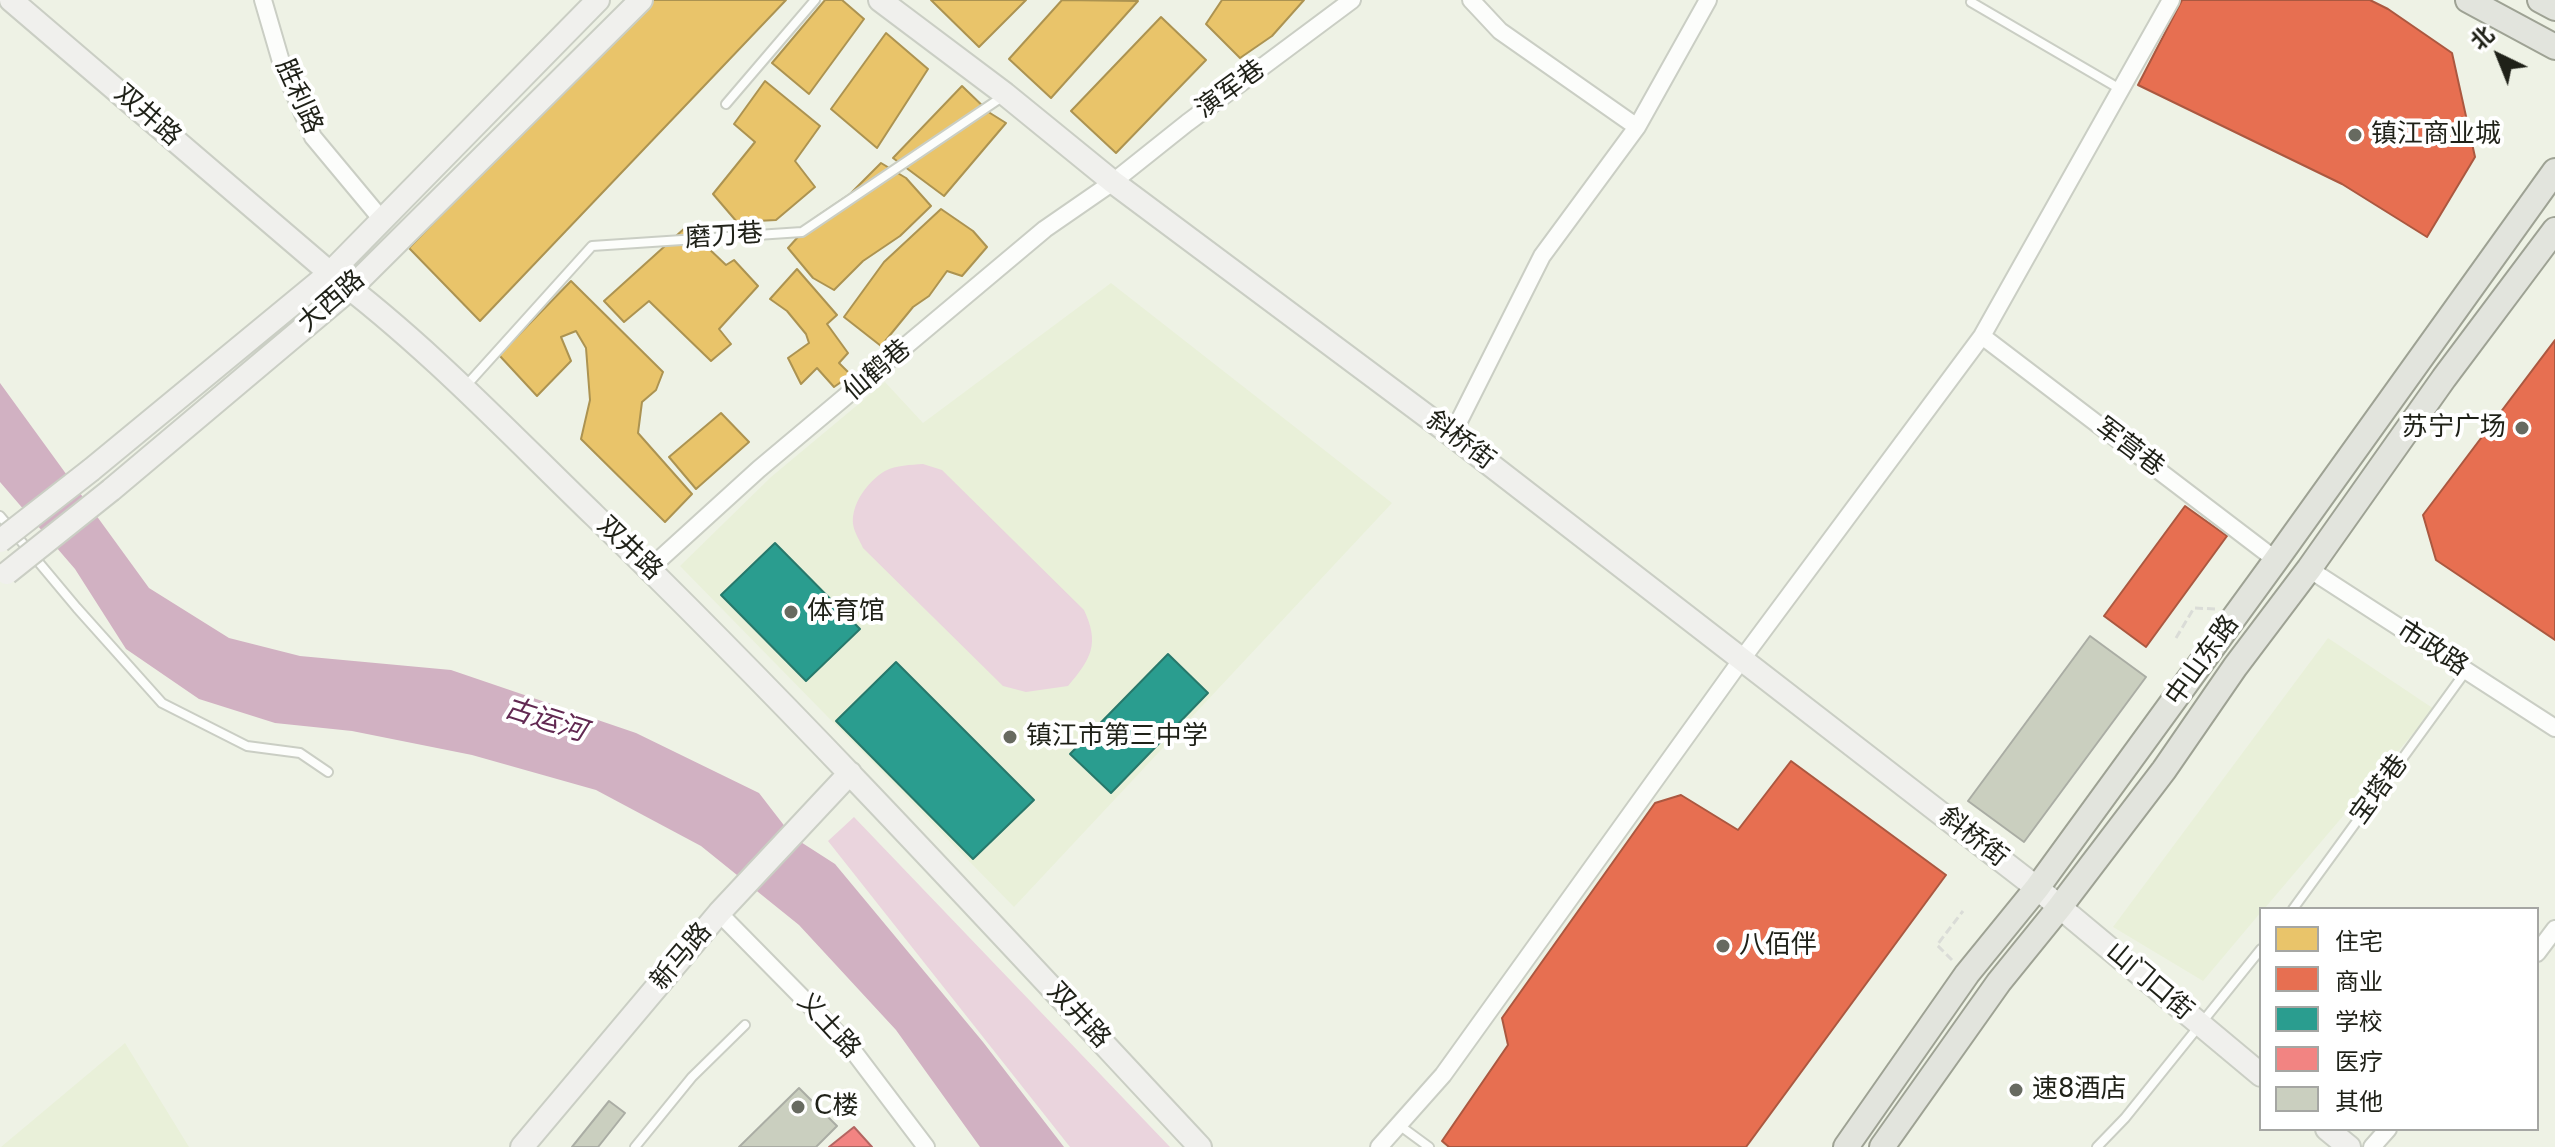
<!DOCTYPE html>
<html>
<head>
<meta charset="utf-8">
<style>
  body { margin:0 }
  #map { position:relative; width:2555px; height:1147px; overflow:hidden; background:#eef2e5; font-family:"DejaVu Sans","Noto Sans SC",sans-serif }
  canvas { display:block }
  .legend { position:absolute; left:2259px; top:907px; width:280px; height:224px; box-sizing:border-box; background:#fff; border:2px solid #a5a6a3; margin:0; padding:10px 14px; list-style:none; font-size:24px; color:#1f2118 }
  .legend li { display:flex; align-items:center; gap:16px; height:40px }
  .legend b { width:40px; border:2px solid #a5a6a3 }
  .north { position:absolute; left:2459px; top:16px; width:80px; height:80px; -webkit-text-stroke:6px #fff; paint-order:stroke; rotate:317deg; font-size:22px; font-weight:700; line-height:32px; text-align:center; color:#1f2118 }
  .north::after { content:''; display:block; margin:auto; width:28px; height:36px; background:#1f2118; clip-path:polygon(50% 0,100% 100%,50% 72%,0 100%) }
</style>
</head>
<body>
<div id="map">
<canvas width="2555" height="1147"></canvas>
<ul class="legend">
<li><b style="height:22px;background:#e9c46a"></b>住宅</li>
<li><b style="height:22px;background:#e76f51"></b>商业</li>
<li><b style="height:22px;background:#2a9d8f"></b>学校</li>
<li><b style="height:22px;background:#f28482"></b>医疗</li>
<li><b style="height:22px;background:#cacfbf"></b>其他</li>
</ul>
<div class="north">北</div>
</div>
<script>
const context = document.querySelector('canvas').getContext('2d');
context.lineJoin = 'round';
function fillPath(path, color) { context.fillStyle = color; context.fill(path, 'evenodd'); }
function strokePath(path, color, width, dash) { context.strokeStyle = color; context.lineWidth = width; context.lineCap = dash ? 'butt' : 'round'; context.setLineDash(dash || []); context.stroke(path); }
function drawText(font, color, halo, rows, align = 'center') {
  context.font = font + ' "DejaVu Sans","Noto Sans SC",sans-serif'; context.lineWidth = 8; context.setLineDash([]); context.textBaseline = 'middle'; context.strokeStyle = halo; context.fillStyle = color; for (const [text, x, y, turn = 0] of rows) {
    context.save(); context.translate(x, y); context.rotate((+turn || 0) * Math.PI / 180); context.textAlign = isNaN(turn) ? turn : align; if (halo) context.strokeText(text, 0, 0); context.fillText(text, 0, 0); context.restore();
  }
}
const built = new Path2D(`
  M1111 283 1392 503 1014 907 680 566 771 477 885 382 923 423Z
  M2328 638 2434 709 2264 909H2261V912L2203 981 2113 927Z
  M125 1043 189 1147H1Z`);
const green = new Path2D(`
  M923 464 942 470 1084 610C1100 644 1091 659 1068 686L1026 692 1003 686 863 548C860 541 854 532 853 524 851 504 868 481 885 471 896 465 911 465 923 464Z
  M854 817 1170 1147H1070L828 841Z`);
const water = new Path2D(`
  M0 383 149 588 229 638 300 656 451 670 636 733 759 793 793 837 835 864 983 1042 1064 1147H980L896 1030 799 925 701 846 596 790 472 755 352 731 275 723 199 699 126 649 75 569 0 482Z`);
const homes = new Path2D(`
  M648 0H786L480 321 409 248Z
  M825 0H842L864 19 809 94 772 63Z
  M931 0H1026L979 47Z
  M1062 0 1138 1 1051 98 1009 59Z
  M1222 0H1304L1272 36 1240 58 1206 24Z
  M1161 17 1206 60 1116 153 1071 111Z
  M886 33 928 69 877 148 831 109Z
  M765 81 820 126 795 161 815 187 776 220 737 222 713 194 755 142 734 124Z
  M962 86 990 113 1006 123 944 196 893 158Z
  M881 163 906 178 931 206 900 236 863 261 834 290 813 278 788 248 816 217 850 194Z
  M941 209 973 231 987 247 962 276 947 271 929 296 913 307 881 346 844 317 884 262Z
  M686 227 726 265 734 260 758 286 719 329 731 344 711 361 649 301 624 322 604 301Z
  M797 269 837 315 827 324 848 353 839 363 851 375 834 387 817 368 801 384 788 358 809 343 806 334 787 311 770 299Z
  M571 281 663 372 656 390 642 402 638 433 692 494 665 522 581 439 590 400 586 348 576 331 561 337 571 361 537 396 499 355Z
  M721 413 749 442 696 489 669 457Z`);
const shops = new Path2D(`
  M2182 0H2370L2388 9 2452 53 2475 157 2427 237 2342 184 2138 85Z
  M2555 340V640L2436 560 2423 515Z
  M2185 506 2227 536 2146 647 2104 616Z
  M1791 761 1946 875 1746 1147H1449L1442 1141 1508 1045 1502 1018 1655 803 1681 795 1738 830Z`);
const schools = new Path2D(`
  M775 543 860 629 806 681 721 595Z
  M1168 654 1208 693 1111 793 1070 754Z
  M896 662 1034 800 973 859 836 721Z`);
const health = new Path2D(`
  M854 1127 872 1147H829Z`);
const building = new Path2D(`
  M2090 636 2146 677 2024 842 1968 801Z
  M799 1088 837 1126 816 1147H739Z
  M609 1101 625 1113 598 1147H572Z`);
const path = new Path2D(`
  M2176 638 2194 608 2215 609
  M1952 960 1937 945 1963 911`);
const lane = new Path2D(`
  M1971 2 2120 89
  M726 104 815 0
  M464 388 592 246 802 232 1005 95
  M0 516 77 608 162 703 247 746 300 753 328 772
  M2293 909 2466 671
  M1399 1125 1429 1147
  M635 1147 692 1077 745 1025
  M2097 1147 2125 1118 2261 949`);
const street = new Path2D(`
  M263 0 282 65 313 137 383 221
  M1471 0 1500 31 1637 127
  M1982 336 2276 560
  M1452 435 1542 256 1637 127 1708 0
  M649 569 759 469 1045 229 1113 182 1187 123 1352 0
  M2309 569 2555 728
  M719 913 848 1044 926 1147
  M2537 953 2555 929
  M1379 1147 1443 1075 1742 659 1982 336 2171 0
  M2372 1147 2388 1129`);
const secondary = new Path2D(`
  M11 0 330 273C426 345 509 433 595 516 804 719 1001 934 1200 1147
  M880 0 1005 94 1113 182 1452 435 2037 888 2261 1075
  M91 470 330 273 598 0
  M111 490 351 288 641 0
  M2327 1129 2349 1147
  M522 1147 719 913 850 773`);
const primary = new Path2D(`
  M2468 0 2555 47
  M2540 0 2555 8
  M1846 1147 1967 974 2037 888 2276 560 2555 171
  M1882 1147 1999 982 2059 908 2164 770 2235 667 2309 569 2444 378 2555 230`);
const secondaryBridge = new Path2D(`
  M0 541 91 470
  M7 573 111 490`);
const markers = [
  [2355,135,8,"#676a60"],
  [2522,428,8,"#676a60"],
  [791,612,8,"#676a60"],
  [1010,737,8,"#676a60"],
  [1723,946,8,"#676a60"],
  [2016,1090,8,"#676a60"],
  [798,1107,8,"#676a60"]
];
const streetNames = [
  ["演军巷",1231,90,-36],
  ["胜利路",298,97,66],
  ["双井路",147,116,41],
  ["磨刀巷",724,237,-4],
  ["大西路",332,302,-41],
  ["仙鹤巷",878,371,-40],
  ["斜桥街",1460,441,37],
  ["军营巷",2129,448,37],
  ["双井路",629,549,44],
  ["市政路",2432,649,33],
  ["中山东路",2203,661,-54],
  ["宝塔巷",2380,790,-54],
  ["斜桥街",1973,838,38],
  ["新马路",682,957,-50],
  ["山门口街",2149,982,40],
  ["双井路",1078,1016,47],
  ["义土路",828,1026,47]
];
const poiNames = [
  ["镇江商业城",2371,135],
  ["苏宁广场",2506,428,"right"],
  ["体育馆",807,612],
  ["镇江市第三中学",1026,737],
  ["八佰伴",1739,946],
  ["速8酒店",2032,1090],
  ["C楼",814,1107]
];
const waterNames = [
  ["古运河",545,721,18]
];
fillPath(built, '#e9f0d9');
fillPath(green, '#ead4dd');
fillPath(water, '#d1b1c2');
fillPath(homes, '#e9c46a');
strokePath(homes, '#ac9351', 2);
fillPath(shops, '#e76f51');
strokePath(shops, '#ab5840', 2);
fillPath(schools, '#2a9d8f');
strokePath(schools, '#27786b', 2);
fillPath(health, '#f28482');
strokePath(health, '#b36662', 2);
fillPath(building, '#cacfbf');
strokePath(building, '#aaada4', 2);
strokePath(lane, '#cacec4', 12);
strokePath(street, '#cacec4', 20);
strokePath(secondary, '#cacec4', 26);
strokePath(primary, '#9ea294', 28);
strokePath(path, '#dadcd7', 3, [8, 4]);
strokePath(lane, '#fcfdfb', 8);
strokePath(street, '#fcfdfb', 16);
strokePath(secondary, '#f0f0ed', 22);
strokePath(primary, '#e2e4dd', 24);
strokePath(secondaryBridge, '#cacec4', 26, []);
strokePath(secondaryBridge, '#f0f0ed', 22);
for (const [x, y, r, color] of markers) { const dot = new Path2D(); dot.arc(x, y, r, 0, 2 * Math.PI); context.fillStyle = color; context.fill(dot); strokePath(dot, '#fff', 3); }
drawText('26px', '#1f2118', '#fff', streetNames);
drawText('26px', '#1f2118', '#fff', poiNames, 'left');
drawText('italic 28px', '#622952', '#fff', waterNames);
</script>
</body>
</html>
